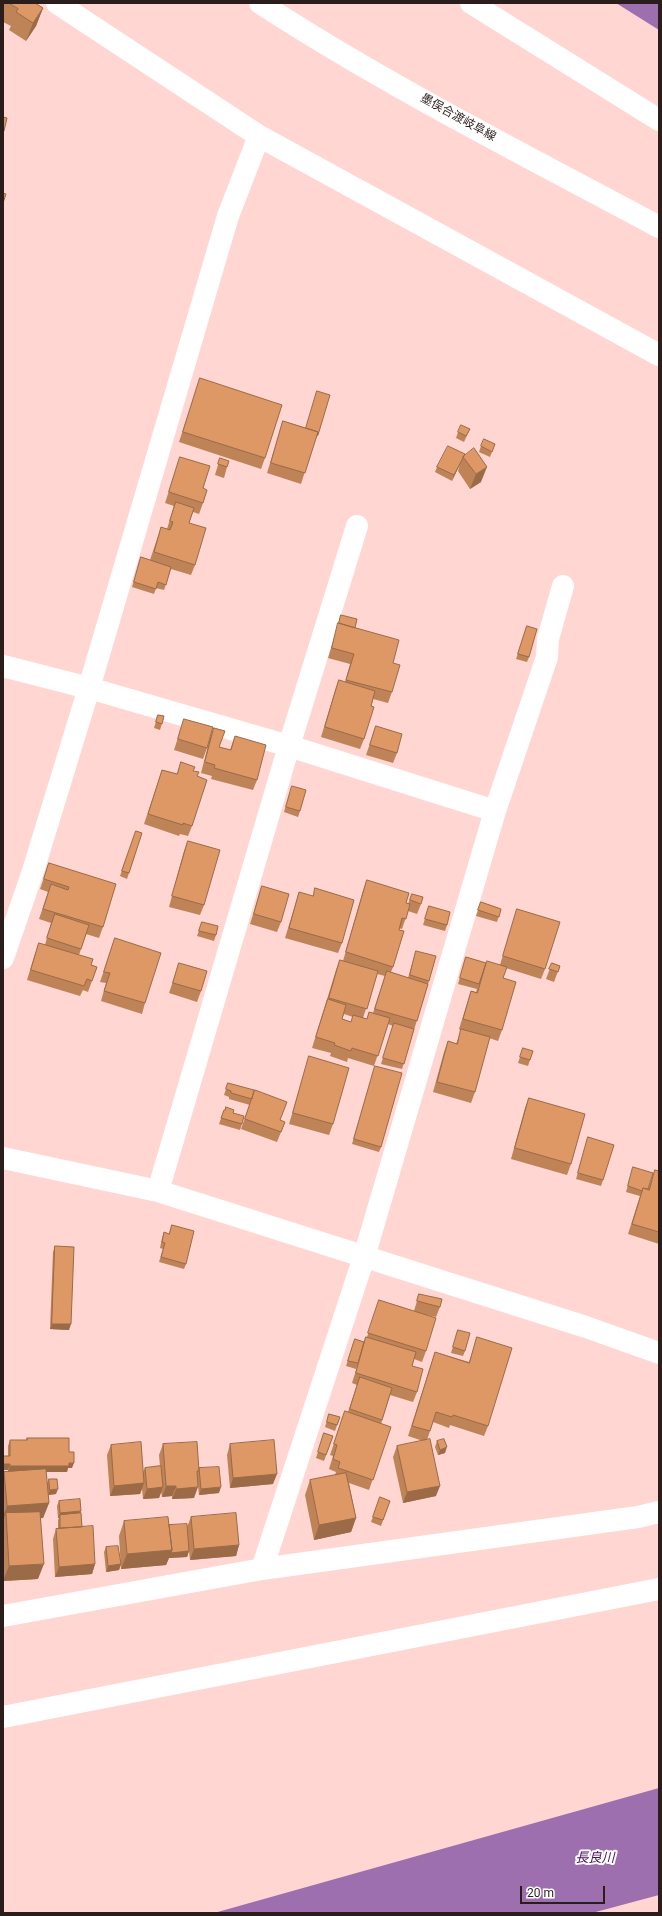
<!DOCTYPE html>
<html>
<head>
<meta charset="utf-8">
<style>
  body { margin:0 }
  #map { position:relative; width:662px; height:1916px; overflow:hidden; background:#ffd6d2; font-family:Roboto,sans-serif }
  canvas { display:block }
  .frame { position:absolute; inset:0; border:4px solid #2b1d1c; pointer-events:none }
  .scale { position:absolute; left:520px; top:1886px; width:85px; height:18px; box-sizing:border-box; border:2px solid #2b1d1c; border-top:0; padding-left:5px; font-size:12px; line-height:14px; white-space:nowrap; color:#2b1d1c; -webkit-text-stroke:3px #fff; paint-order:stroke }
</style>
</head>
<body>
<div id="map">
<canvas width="662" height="1916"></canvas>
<div class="frame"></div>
<div class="scale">20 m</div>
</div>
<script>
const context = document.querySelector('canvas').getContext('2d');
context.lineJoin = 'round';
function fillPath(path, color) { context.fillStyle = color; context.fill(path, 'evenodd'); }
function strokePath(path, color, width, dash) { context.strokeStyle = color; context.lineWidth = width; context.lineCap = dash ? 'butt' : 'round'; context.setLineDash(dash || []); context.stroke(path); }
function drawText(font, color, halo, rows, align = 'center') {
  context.font = font + ' Roboto,"Noto Sans JP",sans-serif'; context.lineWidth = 4; context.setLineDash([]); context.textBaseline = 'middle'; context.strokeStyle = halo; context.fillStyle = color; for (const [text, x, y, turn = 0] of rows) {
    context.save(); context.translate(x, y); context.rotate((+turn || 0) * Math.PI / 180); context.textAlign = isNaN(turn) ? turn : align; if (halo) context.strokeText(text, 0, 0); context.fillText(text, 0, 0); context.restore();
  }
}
const water = new Path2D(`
  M616 3H659V30Z
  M659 1788V1895L592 1913H214Z`);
const minor = new Path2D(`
  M57 3 259 136 659 355
  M471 3 659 120
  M3 666 89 688 289 746 357 526
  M3 958 33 871 89 688 228 216 259 136
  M3 1158 158 1191 586 1327 659 1353
  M158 1191 289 746 495 811
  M262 1569 364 1257 495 811 547 657 548 639 563 586
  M3 1616 262 1569 638 1517 659 1512
  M3 1717 659 1589`);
const major = new Path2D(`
  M260 3C388 86 525 155 659 227`);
const wall = new Path2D(`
  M3 3H35L43 8 36 26 26 41 9 30 11 26 3 22Z
  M200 378 265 458 261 469 179 442Z
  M317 391 318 435 315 440 301 484 267 473 283 421 306 428Z
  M470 429 464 442 456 438 458 432Z
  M495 444 490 457 479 452 481 446Z
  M464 456 481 482 470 489 458 471 460 464 452 481 435 472 437 467Z
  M180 457 203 488V503L199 514 193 512 189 523 195 565 191 575 171 569 164 590 156 588 154 594 132 587 141 557 150 560 161 527 167 529 174 506 165 503Z
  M220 458 227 467 224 478 215 475Z
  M341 615 393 663 392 692 388 703 373 699 364 739 360 749 321 737 335 691 339 680 345 682 350 664 328 658Z
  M527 626 529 657 527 662 516 659Z
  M158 715 164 716 160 730 154 728Z
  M184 719 207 748 203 759 174 750Z
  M376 726 397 753 393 763 366 755Z
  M214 728 219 747 230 750 235 736 257 780 253 790 211 779 212 776 201 773 210 738Z
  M181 762 193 771 197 776 192 826 188 836 180 834 179 836 144 824 162 770 177 774Z
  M290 792 300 811 298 817 284 812Z
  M136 831 142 833 127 879 120 876Z
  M188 841 204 905 200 915 169 907 184 851Z
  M49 863 103 927 99 938 86 934 79 955 91 965 97 967 88 992 83 990 80 996 27 980 35 954 39 943 45 945 51 923 39 919 48 892 40 889Z
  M367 880 406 903 408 904 412 894 421 904 417 914 408 911 402 929 399 928 393 967 391 972 408 978 413 961 416 951 429 981 402 1069 381 1064 393 1026 388 1024 374 1066 348 1058 347 1062 330 1056 331 1053 312 1048 336 970 340 960 343 961 363 891ZM377 974 385 976 373 1013 369 1012 367 1019 363 1018ZM344 1014 353 1017 351 1022 342 1019Z
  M262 886 281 922 277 932 250 924Z
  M299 892 342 943 338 953 285 938 296 902Z
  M481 902 501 909 497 922 476 916Z
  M429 906 447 925 445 931 423 925Z
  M517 909 545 969 541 979 506 968 503 978 502 1030 498 1041 489 1038 475 1092 471 1103 433 1092 444 1052 448 1041 456 1044 461 1030 459 1029 471 991 476 992 477 989 458 984 466 957 486 963 500 965Z
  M202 922 216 935 214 941 197 936Z
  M115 938 145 1003 142 1014 101 1001 106 983 100 982Z
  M179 963 201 991 197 1002 169 993Z
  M552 963 560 966 554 982 546 979Z
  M523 1048 530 1060 528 1066 518 1063Z
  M309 1056 333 1124 329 1135 289 1124 306 1067Z
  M375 1066 381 1147 379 1152 352 1144Z
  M228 1083 252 1099 250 1105 229 1099V1097L224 1095Z
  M255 1090 280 1120 285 1122 277 1142 241 1129Z
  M529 1098 571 1164 567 1175 511 1159 525 1108Z
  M224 1110 233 1113 242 1124 240 1130 219 1124Z
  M588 1137 603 1180 601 1186 576 1179Z
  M633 1167 648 1189 655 1170 659 1171V1244L628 1234 640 1196 626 1192Z
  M172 1225 186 1264 184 1269 159 1262 163 1249 160 1248 162 1238 164 1232 169 1234Z
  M55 1246 69 1330 50 1329 53 1252Z
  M419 1294 440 1307 436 1317 427 1315 426 1351 422 1362 414 1359 412 1366 417 1392 413 1402 390 1395 381 1424 391 1427 369 1490 349 1483 356 1518 351 1532 314 1540 305 1495 310 1480 335 1475 336 1472 329 1469 333 1456 330 1455 345 1411 348 1412 357 1385 352 1383 358 1364 356 1369 346 1366 355 1339 364 1342 366 1337H367L379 1300 414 1311Z
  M458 1330 465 1351 463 1356 451 1353Z
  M477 1337 488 1426 484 1436 450 1425 449 1428 433 1422 427 1440 436 1496 403 1503 393 1457 397 1446 423 1441 408 1436 435 1352 469 1362Z
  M329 1414 340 1417 335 1431 325 1427Z
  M324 1433 333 1436 324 1461 316 1458Z
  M27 1438 69 1452 72 1468H68L67 1472H46L47 1483 49 1479 56 1494 48 1495 49 1503 43 1518H41L38 1579 3 1581V1476L4 1472H13H8V1446L10 1440H26Z
  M437 1441 445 1453 438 1455 435 1447Z
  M163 1444 199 1469 219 1493 199 1495 197 1476 194 1498 172 1499V1496L162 1497 161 1492 159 1498 143 1499 142 1489 140 1494 110 1496 107 1455 111 1445 143 1472 145 1468 160 1466 159 1455Z
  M230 1444 273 1484 230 1488 227 1455Z
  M380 1497 390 1501 381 1526 371 1522Z
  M59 1501 80 1514 82 1527 95 1564 92 1574 55 1577 53 1539 56 1529 58 1528V1520L59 1518H58L57 1506Z
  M191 1517 239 1545 236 1556 190 1560 189 1551 187 1557 169 1558 166 1565 121 1569 119 1536 124 1521 187 1527Z
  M106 1547 121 1564 119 1570 106 1572 104 1552Z`);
const shadedWall = new Path2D(`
  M43 8 36 26 26 41 33 23Z
  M462 459 460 464 452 481 454 475Z
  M487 467 481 482 470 489 476 474Z
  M52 1324H71L69 1330 50 1329Z
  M447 1447 445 1453 438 1455 440 1450Z
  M74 1463 72 1468H68L67 1472H8L10 1466Z
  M3 1464H10L8 1470H3Z
  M277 1474 273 1484 230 1488 233 1478Z
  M144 1483 140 1494 110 1496 114 1486Z
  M166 1486H176L172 1496 162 1497Z
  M440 1486 436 1496 403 1503 407 1492Z
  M163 1487 159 1498 143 1499 147 1489Z
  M198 1487 194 1498 172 1499 176 1489Z
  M221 1487 219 1493 199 1495 201 1489Z
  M58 1489 56 1494 48 1495 50 1490Z
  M49 1503 43 1518 6 1521V1513L3 1521V1517L7 1506Z
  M81 1511 79 1517 60 1515 59 1518H58L60 1513Z
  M356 1518 351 1532 314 1540 319 1525Z
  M239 1545 236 1556 190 1560 194 1549Z
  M172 1550 189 1551 187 1557 169 1558 166 1565 121 1569 127 1554Z
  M44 1564 38 1579 3 1581 9 1566Z
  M95 1564 92 1574 55 1577 59 1567Z
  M121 1564 119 1570 106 1572 108 1566Z`);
const building = new Path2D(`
  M9 3H35L43 8 33 23 16 12 18 9Z
  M3 117 7 118 4 131H3Z
  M3 193 6 194 3 203Z
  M200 378 282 405 265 458 183 432Z
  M317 391 330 395 318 435H317L318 432 306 428Z
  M283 421 318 432 305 473 271 463Z
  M461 425 470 429 466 436 458 432Z
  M484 439 495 444 492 452 481 446Z
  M448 446 465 454 454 475 437 467Z
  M474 448 487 467 476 474 463 457Z
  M180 457 210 466 203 488 207 490 203 503 169 492Z
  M220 458 229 461 227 467 218 464Z
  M176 502 194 508 189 523 206 528 195 565 154 552 161 527 170 530 173 522 170 521Z
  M141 557 171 567 166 585 158 582 156 589 134 582Z
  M341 615 357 619 355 628 339 623Z
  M338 623 399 640 393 663 400 665 392 692 346 680 354 654 332 648Z
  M527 626 537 629 529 657 518 654Z
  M339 680 375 691 371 706 374 707 364 739 325 727Z
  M158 715 164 716 162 724 156 722Z
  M184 719 213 727 207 748 178 739Z
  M376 726 402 734 397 753 370 745Z
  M214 728 225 731 219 747 231 750 235 736 266 745 257 780 214 768 215 765 205 762Z
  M181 762 195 767 193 771 199 772 197 776 207 780 192 826 183 823V825L148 814 162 770 177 774Z
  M292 786 306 790 300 811 286 807Z
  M136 831 142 833 129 873 122 871Z
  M188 841 220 850 204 905 172 896Z
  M49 863 116 884 103 927 43 909 51 884 68 890 69 887 44 879Z
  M367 880 409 893 406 903 410 904 406 919 402 918 399 930 404 931 393 967 346 952Z
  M262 886 289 894 281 922 254 914Z
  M315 888 354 900 342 943 289 928 299 892 313 896Z
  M412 894 423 897 421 904 410 900Z
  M481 902 501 909 499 917 478 910Z
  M429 906 450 912 447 925 425 919Z
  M517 909 560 922 545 969 503 956Z
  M55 914 89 925 81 949 47 938Z
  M202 922 218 926 216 935 199 931Z
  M115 938 161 953 145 1003 104 991 110 973 104 972Z
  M39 943 93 959 91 965 97 967 92 981 87 979 84 986 31 970Z
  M416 951 436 956 429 981 410 975Z
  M466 957 486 963 479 984 460 978Z
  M340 960 378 971 367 1009 329 998Z
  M487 961 507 967 503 978 516 982 502 1030 463 1019 471 991 477 993Z
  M179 963 207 971 201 991 173 983Z
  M552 963 560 966 558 972 549 969Z
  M387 971 428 984 417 1021 375 1009Z
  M328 999 346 1005 342 1019 351 1022 353 1015 367 1019 369 1012 390 1018 378 1056 352 1048 351 1051 334 1045 335 1043 316 1037Z
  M394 1023 414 1029 404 1064 383 1058Z
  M461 1029 490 1037 475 1092 437 1082 448 1041 457 1044Z
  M523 1048 533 1051 530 1060 520 1057Z
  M309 1056 349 1068 333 1124 293 1113Z
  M375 1066 402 1073 381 1147 354 1139Z
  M228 1083 254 1090 252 1099 231 1093V1091L226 1089Z
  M255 1090 287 1102 280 1120 285 1122 281 1132 245 1119Z
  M529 1098 585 1114 571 1164 515 1148Z
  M226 1107 234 1110 233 1113 244 1116 242 1124 221 1118 224 1110H225Z
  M588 1137 614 1145 603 1180 578 1173Z
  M633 1167 653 1173 648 1189 643 1188 642 1191 628 1186Z
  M655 1170 659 1171V1232L632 1224 643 1188 649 1190Z
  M172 1225 194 1231 186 1264 161 1257 165 1243 162 1242 164 1232 169 1234Z
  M55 1246 74 1247 71 1324H52Z
  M419 1294 442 1299 440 1307 417 1301Z
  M379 1300 436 1318 426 1351 368 1333Z
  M458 1330 470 1333 465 1351 453 1347Z
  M366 1337 416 1352 412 1366 423 1369 417 1392 356 1373Z
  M477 1337 512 1348 488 1426 453 1415 452 1417 436 1412 430 1431 412 1426 435 1352 469 1363Z
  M355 1339 364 1342 358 1363 348 1361Z
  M360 1377 392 1388 382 1420 350 1409Z
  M345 1411 391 1427 373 1480 338 1468 340 1462 333 1459 337 1445 334 1444Z
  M329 1414 340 1417 337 1425 327 1422Z
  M324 1433 333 1436 326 1455 318 1452Z
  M27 1438H69V1452H74V1463H69V1466H10V1464H3V1456H10V1440H27Z
  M430 1439 440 1486 407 1492 397 1446Z
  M444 1439 447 1447 440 1450 437 1441Z
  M274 1440 277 1474 233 1478 230 1444Z
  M141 1442 144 1483 114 1486 111 1445Z
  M197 1442 199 1471H197L198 1487 176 1489V1486H166L163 1444Z
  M161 1466 163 1487 147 1489 145 1468Z
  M219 1467 221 1487 201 1489 199 1468Z
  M46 1469 49 1503 7 1506 4 1472Z
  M346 1473 356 1518 319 1525 310 1480Z
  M49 1479H57L58 1489 50 1490Z
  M380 1497 390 1501 383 1520 373 1517Z
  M80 1499 81 1511 60 1513 59 1501Z
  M40 1512 44 1564 9 1566 6 1513Z
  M81 1513 82 1527 60 1528V1515Z
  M236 1513 239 1545 194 1549 191 1517Z
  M168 1517 172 1550 127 1554 124 1521Z
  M187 1524 189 1551 171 1553 172 1550 169 1525Z
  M93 1526 95 1564 59 1567 56 1529Z
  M118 1546 121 1564 108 1566 106 1547Z`);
const streetNames = [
  ["墨俣合渡岐阜線",458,118,29]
];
const waterNames = [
  ["長良川",595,1859]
];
fillPath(water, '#9d6faf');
strokePath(minor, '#fff', 22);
strokePath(major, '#fff', 22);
fillPath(wall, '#be8357');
fillPath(shadedWall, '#9b6a47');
fillPath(building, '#dd9865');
strokePath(building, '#9b6a47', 1);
drawText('12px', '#2b1d1c', '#fff', streetNames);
drawText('italic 13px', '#4b0d5d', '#fff', waterNames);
</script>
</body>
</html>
